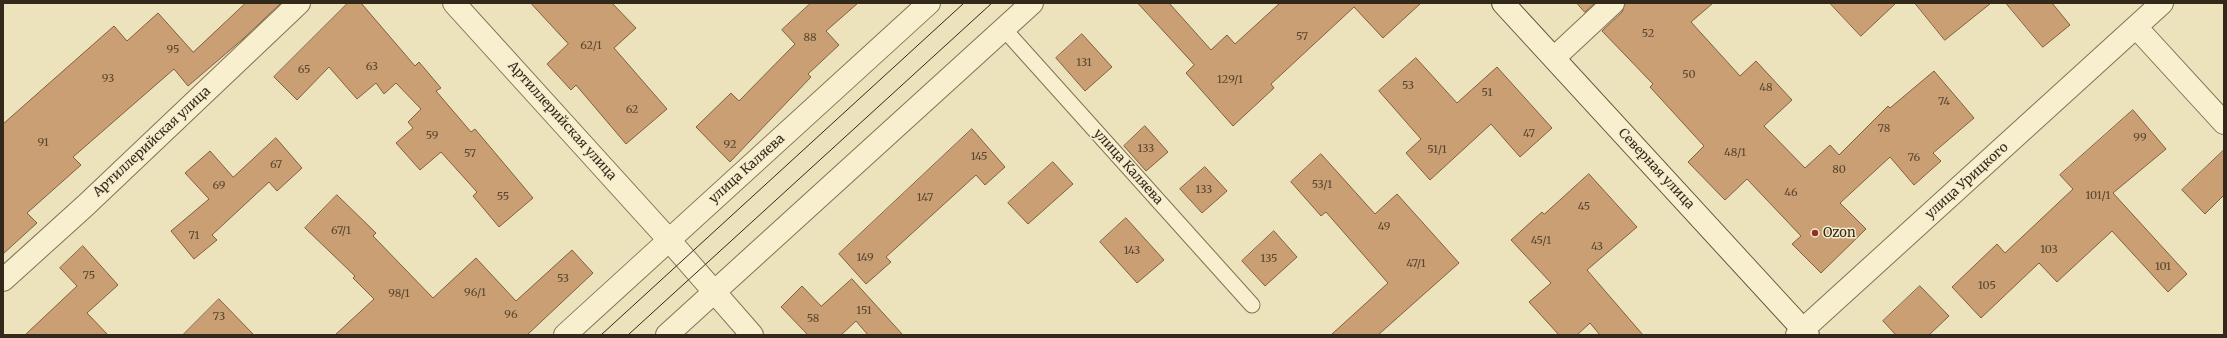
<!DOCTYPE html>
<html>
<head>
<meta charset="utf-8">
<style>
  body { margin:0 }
  #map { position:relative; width:2227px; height:338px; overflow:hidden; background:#ece2bc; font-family:Merriweather,serif }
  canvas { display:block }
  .frame { position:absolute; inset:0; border:4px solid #33291b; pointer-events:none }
</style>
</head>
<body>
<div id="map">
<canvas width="2227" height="338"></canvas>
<div class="frame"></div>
</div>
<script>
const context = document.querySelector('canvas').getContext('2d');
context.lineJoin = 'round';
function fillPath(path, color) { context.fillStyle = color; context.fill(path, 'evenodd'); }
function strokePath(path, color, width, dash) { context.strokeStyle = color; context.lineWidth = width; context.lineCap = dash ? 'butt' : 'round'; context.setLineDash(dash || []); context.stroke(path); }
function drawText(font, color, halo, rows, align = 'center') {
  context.font = font + ' Merriweather,serif'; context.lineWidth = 3; context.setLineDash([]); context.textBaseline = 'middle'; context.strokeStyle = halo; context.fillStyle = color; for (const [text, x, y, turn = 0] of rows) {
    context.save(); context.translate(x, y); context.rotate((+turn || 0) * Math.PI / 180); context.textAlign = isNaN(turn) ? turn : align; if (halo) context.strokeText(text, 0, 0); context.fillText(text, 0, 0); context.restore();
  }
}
const building = new Path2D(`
  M246 3H281L243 39 188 86 174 69 73 157 81 165 27 213 37 223 3 254V124L114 26 127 41 158 13 193 52Z
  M348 3H361L415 66 419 62 441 88 436 91 471 132 475 129 533 198 499 227 473 196 477 192 441 152 420 170 396 143 413 128 408 122 421 109 396 83 384 94 376 83 357 99 329 67 297 100 274 77Z
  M531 3H612L636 28 614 48 667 109 626 144 576 85 571 90 547 64 568 44Z
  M811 3H858L826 31 839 45 808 74 811 77 730 162 696 127 731 93 739 101 795 44 782 30Z
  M1138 3H1169L1211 50 1227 35 1235 44 1280 3H1421L1383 38 1354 7 1271 84 1274 88 1233 126 1186 73 1194 65Z
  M1577 3H1595L1585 12Z
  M1625 3H1713L1691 22 1740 76 1756 61 1792 100 1764 126 1805 168 1830 145 1839 155 1888 106 1890 108 1934 71 1974 118 1933 153 1941 161 1914 185 1890 157 1840 203 1866 229 1821 273 1792 244 1801 236 1747 179 1725 200 1688 162 1704 146 1650 87 1653 84 1602 31 1622 12Z
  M1830 3H1896L1861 36Z
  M1915 3H1991L1945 40Z
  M2006 3H2052L2070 25 2043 47Z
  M1082 34 1112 67 1085 91 1056 58Z
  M1416 58 1457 103 1497 67 1552 128 1520 157 1491 124 1430 180 1406 153 1421 139 1379 91Z
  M2133 110 2166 149 2113 193 2187 274 2168 292 2112 231 2057 282 2039 263 1981 318 1952 287 1997 244 2005 253 2073 189 2060 175Z
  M1145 126 1168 152 1146 171 1124 146Z
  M972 129 1005 167 985 185 976 175 886 257 891 262 866 284 839 254Z
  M276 138 302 168 277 191 269 182 212 235 217 240 194 259 171 231 209 199 185 173 210 151 233 177Z
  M2224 150V195L2205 214 2182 190Z
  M1321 154 1375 214 1397 194 1459 263 1378 335H1331L1388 283 1326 212 1321 216 1291 182Z
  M1053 162 1073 184 1028 224 1008 203Z
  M1205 167 1227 191 1202 213 1180 189Z
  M1589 174 1637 227 1587 270 1643 335H1600L1590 323 1577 335H1559L1529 302 1551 283 1511 240 1542 212 1544 214Z
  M337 195 376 233 373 236 433 298 476 258 516 301 572 250 593 273 527 335H335L374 299 353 278 355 276 305 228Z
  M1126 218 1164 260 1137 283 1100 242Z
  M1274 231 1297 257 1265 286 1242 261Z
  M83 246 118 285 87 313 108 335H25L77 286 60 268Z
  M852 279 903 335H868L856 321 841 335H808L781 307 802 286 821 306Z
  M1920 286 1949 316 1929 335H1896L1883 321Z
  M219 299 254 335H183Z`);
const lane = new Path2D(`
  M1004 29 1252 305`);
const street = new Path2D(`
  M454 3 669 240 752 335
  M2136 27 2224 123
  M1554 58 1613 3
  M3 280 86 205 299 3
  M565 335 929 3
  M667 335 1032 3
  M1797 335 2162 3`);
const secondary = new Path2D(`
  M1503 3 1808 335`);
const tram = new Path2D(`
  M601 335 964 3
  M628 335 992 3`);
const markers = [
  [1815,233,4,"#913028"]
];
const numberNames = [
  ["52",1648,34],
  ["57",1302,37],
  ["88",810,38],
  ["62/1",591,46],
  ["95",173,50],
  ["131",1084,63],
  ["63",372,67],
  ["65",304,70],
  ["50",1689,75],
  ["93",108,79],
  ["129/1",1230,80],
  ["53",1408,86],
  ["48",1766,88],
  ["51",1487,93],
  ["74",1944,102],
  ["62",632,110],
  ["78",1884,129],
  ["47",1529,134],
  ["59",432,136],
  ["99",2140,138],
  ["91",43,143],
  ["92",730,145],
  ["133",1146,149],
  ["51/1",1437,150],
  ["48/1",1735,153],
  ["57",470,154],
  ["145",979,157],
  ["76",1914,158],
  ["67",276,165],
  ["80",1839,170],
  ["53/1",1322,185],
  ["69",219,186],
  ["133",1204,190],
  ["46",1791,193],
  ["101/1",2098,196],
  ["55",503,197],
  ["147",925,198],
  ["45",1584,207],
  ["49",1384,227],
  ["67/1",341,231],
  ["71",194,236],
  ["45/1",1541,241],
  ["43",1597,247],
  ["103",2049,250],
  ["143",1132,251],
  ["149",865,258],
  ["135",1269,259],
  ["47/1",1416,264],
  ["101",2163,267],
  ["75",89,276],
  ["53",563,279],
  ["105",1987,286],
  ["96/1",475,293],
  ["98/1",399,294],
  ["151",864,311],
  ["96",511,315],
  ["73",219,317],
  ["58",813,319]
];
const streetNames = [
  ["Артиллерийская улица",562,121,48],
  ["Артиллерийская улица",152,142,-43],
  ["улица Каляева",1128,167,48],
  ["улица Каляева",747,169,-42],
  ["Северная улица",1656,169,47],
  ["улица Урицкого",1967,181,-42]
];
const poiNames = [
  ["Ozon",1823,233]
];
fillPath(building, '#ca9f73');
strokePath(building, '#825e3d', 1);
strokePath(lane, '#847256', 17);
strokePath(street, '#847256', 24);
strokePath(secondary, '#65533a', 24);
strokePath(lane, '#f8efcf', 15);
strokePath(street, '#f8efcf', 22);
strokePath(secondary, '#f8efcf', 22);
strokePath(tram, '#33291b', 1);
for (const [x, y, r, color] of markers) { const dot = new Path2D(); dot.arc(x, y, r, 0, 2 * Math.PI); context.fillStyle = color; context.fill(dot); strokePath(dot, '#f4eccc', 1.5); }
drawText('11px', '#594631', null, numberNames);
drawText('13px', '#33291b', '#f4eccc', streetNames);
drawText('13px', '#33291b', '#f4eccc', poiNames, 'left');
</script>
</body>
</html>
